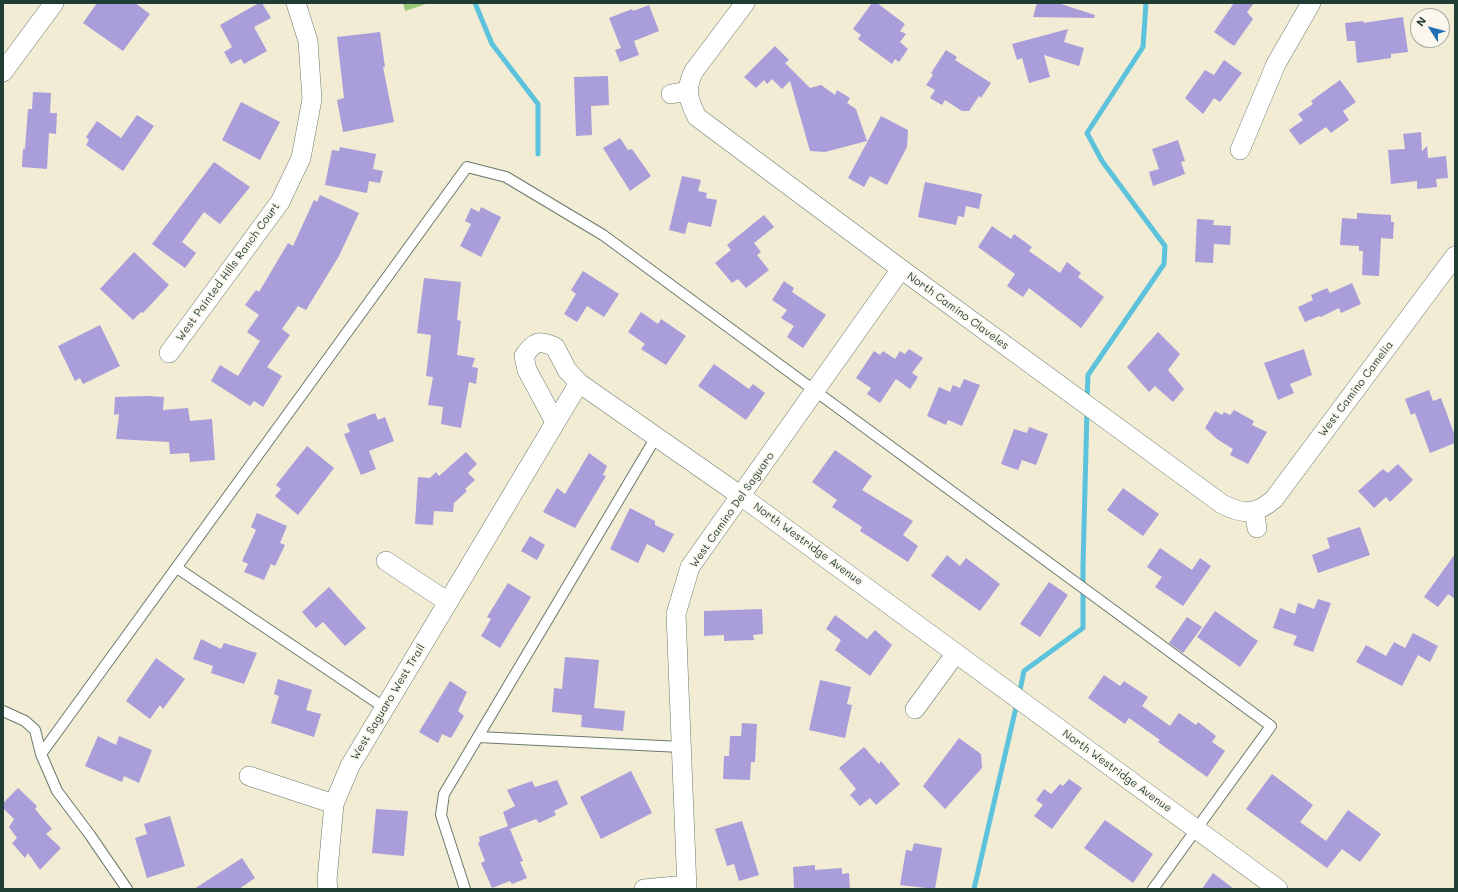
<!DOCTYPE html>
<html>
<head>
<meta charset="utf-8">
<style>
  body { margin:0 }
  #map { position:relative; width:1458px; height:892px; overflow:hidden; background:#f2ecd4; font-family:Mali,sans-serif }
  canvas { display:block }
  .frame { position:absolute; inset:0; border:4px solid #1f3d34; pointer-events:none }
  .north { position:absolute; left:1410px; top:8px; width:40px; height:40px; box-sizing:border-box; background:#fbf7ec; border:1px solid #a3ada2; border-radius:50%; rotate:306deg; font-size:11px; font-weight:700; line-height:16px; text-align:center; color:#1f3d34 }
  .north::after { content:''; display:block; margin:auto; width:14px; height:18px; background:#1f6fb2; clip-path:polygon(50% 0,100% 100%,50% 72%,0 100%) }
</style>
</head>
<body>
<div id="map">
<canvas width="1458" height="892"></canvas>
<div class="frame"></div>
<div class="north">N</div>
</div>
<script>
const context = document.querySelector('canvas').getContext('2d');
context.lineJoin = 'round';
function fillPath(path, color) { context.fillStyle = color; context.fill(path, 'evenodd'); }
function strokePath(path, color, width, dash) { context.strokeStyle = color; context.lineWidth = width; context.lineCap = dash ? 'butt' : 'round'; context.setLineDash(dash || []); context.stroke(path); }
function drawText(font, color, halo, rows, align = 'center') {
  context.font = font + ' Mali,sans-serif'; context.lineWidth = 3.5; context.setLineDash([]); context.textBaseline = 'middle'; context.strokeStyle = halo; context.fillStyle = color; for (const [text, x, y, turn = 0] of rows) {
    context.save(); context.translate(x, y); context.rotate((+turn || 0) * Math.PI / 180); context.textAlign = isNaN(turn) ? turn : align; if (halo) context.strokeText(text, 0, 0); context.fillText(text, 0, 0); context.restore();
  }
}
const green = new Path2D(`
  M403 3H429L405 11Z`);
const stream = new Path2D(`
  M475 3 492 44 538 104V154
  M1087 400 1088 375 1164 264 1165 246 1102 161 1087 133 1143 47 1146 3
  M1019 695 1024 671 1083 628V566L1087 410
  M974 889 1017 703`);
const building = new Path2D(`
  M97 3H135L150 14 123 51 83 23Z
  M259 3H262L271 18 254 27 267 51 244 64 241 59 231 64 224 52 232 47 220 25Z
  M872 3H877L905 24 900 31 906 34 900 42 908 49 899 62 895 59 892 64 858 39 861 35 853 29Z
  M1037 3H1058L1095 15 1094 18 1033 17Z
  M1234 3H1254L1247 12 1253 19 1234 46 1214 32Z
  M649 5 659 31 634 41 639 55 620 62 615 50 621 48 609 18 632 9 633 11Z
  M1403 17 1408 52 1391 54V58L1357 63 1355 41H1347L1345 23 1364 21 1363 23Z
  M1068 29 1064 42 1084 48 1079 66 1044 55 1050 77 1029 83 1022 58 1017 60 1012 44Z
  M380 32 385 67H383L394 122 343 132 337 100 344 98 337 37Z
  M775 46 789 60 785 63 810 88 821 85 835 95 837 90 850 98 847 103 856 109 867 141 825 152 810 151 790 81 782 89 772 79 767 84 764 80 756 88 744 77Z
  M946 50 957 57 955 60 991 83 981 98 979 96 969 111H962L945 100 942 105 930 98 935 90 926 85 933 75 931 73Z
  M1224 60 1242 73 1220 102 1214 98 1203 114 1185 98 1205 70 1214 75Z
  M608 76 609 105 591 106 592 135 576 136 574 77Z
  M1340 80 1356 102 1343 111 1349 120 1331 133 1326 127 1300 145 1289 130 1303 120 1298 114 1313 104 1311 101Z
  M33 92 51 93 50 113H57L56 134 49 133 47 169 22 167 23 149H25L28 109H32Z
  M241 102 280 122 260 160 222 140Z
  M137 115 154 126 123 171 86 145 89 140 86 137 97 121 121 138Z
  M881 116 908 130 907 147 887 185 870 176 864 187 848 178Z
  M1421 132 1422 151 1427 146 1428 158 1446 156 1448 178 1436 179 1437 187 1417 189V181L1391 184 1388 150 1405 149 1403 134Z
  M620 138 628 150 632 149 651 176 630 191 603 148Z
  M1178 140 1185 161 1181 162 1185 174 1153 186 1149 172 1159 169 1152 149Z
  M340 147 376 154 373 169 383 171 380 183 369 181 367 193 325 185 332 150 339 151Z
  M214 162 250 187 220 224 204 212 182 242 196 253 185 268 152 244Z
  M682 176 701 180 698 191 707 193 706 198 717 200 711 227 688 222 685 234 669 230Z
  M925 182 982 194 979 209 966 206 964 217 958 216 956 225 918 217Z
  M320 195 359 213 339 256 306 310 298 306 282 329 290 335 267 367 282 376 263 407 254 401 250 406 211 381 220 365 238 376 260 341 247 332 259 315 245 305 256 290 259 292 288 243 293 246 314 200 317 202Z
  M481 207 501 217 481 257 460 246 471 224 465 221 471 208 479 212Z
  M1357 213 1391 215V222H1394L1393 239 1381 238 1379 276 1362 275 1363 251H1359V246L1340 245 1342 218 1357 219Z
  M764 215 774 227 754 243 761 252 757 255 769 270 746 288 738 279 732 283 715 263 731 250 727 245Z
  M1197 219 1214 220 1213 225 1231 226 1230 245 1214 244 1213 263 1195 262Z
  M992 226 1011 239 1014 234 1032 247 1029 251 1060 273 1067 262 1081 273 1078 277 1104 297 1081 328 1029 288 1023 297 1007 286 1015 274 978 247Z
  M134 252 169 285 143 313 141 312 133 320 100 289Z
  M583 271 619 294 604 317 587 306 577 322 564 314 576 294 571 290Z
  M424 278 461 282 457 320 461 321 457 355 475 358 472 367 478 368 476 384 469 382 461 428 441 424 443 407 428 405 433 377 426 376 431 335 417 333Z
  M784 281 794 288 792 292 826 315 803 348 787 337 794 326 781 318 787 310 772 300Z
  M1352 283 1361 304 1341 313 1339 308 1321 317 1319 316 1305 322 1298 307 1313 300 1311 295 1327 288 1330 293Z
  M641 312 658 324 661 319 686 336 666 365 641 349 645 344 628 332Z
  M100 325 120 366 83 384 80 378 75 381 58 346Z
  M1158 332 1180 354 1168 370 1184 389 1173 402 1155 386 1149 392 1127 367Z
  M909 349 923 358 912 373 918 377 910 389 896 379 880 403 867 394 871 388 856 378 874 351 880 355 883 351 895 359 900 351 905 354Z
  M1304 349 1312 375 1290 384 1294 393 1278 400 1264 363Z
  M714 364 749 389 753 384 765 393 746 420 698 386Z
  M964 379 980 385 962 426 948 420 946 425 927 416 939 387 950 392 953 385 960 388Z
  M1429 390 1433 401 1441 398 1455 436V443L1430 453 1415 413 1411 415 1405 399Z
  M147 396 164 397 163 410 188 408 190 421 212 419 215 460 190 462 189 453 170 454 169 442 116 439 119 414 114 415 115 397Z
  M1234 410 1254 421 1252 425 1267 432 1248 464 1230 455 1233 449 1217 439 1205 428 1215 411 1222 415 1224 412 1230 415Z
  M375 413 378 420 385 417 394 441 369 451 376 469 361 475 344 434 350 432 347 424Z
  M1029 427 1048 434 1036 465 1022 460 1018 470 1001 464 1014 429 1027 433Z
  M307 446 334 468 298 515 275 496 281 489 276 485Z
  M835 450 872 476 862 490 913 521 903 535 918 546 908 562 860 531 862 527 832 507 837 500 812 482Z
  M466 452 477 464 468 473 475 480 465 489 467 491 454 503 453 512 434 511 433 525 415 524 418 477 430 478 436 472 439 476Z
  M589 453 607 466 603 475 606 476 575 528 543 512 557 488 565 494Z
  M1398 464 1413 480 1390 502 1386 497 1374 508 1358 491 1383 469 1388 473Z
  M1123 488 1159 514 1143 536 1107 510Z
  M630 508 655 521V525L674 534 664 553 647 544 638 563 610 549Z
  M257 513 287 526 280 543 285 545 275 566 271 564 264 580 244 572 248 564 242 561 256 530 251 527Z
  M1360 527 1370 555 1318 573 1312 555 1330 548 1327 538Z
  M530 536 545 545 537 560 521 551Z
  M1160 548 1192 570 1200 558 1211 566 1183 606 1155 587 1162 577 1147 567Z
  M1455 554V599L1448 594 1438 607 1424 597Z
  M947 555 960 566 966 558 1000 584 980 611 931 576Z
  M1049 582 1068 595 1040 637 1020 624Z
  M508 583 531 597 500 648 481 636 491 619 487 617Z
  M329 587 366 628 345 646 323 622 316 628 302 612Z
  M1318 599 1331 603 1313 652 1293 645 1297 636 1273 628 1280 608 1295 614 1298 603 1314 609Z
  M762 609 763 634 753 635 754 640 724 641V635L704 636V611Z
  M1215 611 1258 641 1240 667 1197 637Z
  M835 615 867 639 875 630 892 645 870 676 835 650 841 640 826 629Z
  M1187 617 1202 627 1183 653 1169 643Z
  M1413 633 1438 646 1430 662 1418 655 1402 686 1356 662 1366 645 1386 656 1394 642 1405 648Z
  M201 639 221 649 224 643 257 653 244 684 211 673 213 666 193 659Z
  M565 657 599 660 594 708 625 711 623 731 581 727 582 715 552 712 554 688 562 689Z
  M156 658 185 679 163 709 160 705 150 719 126 701Z
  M1104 675 1120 686 1124 681 1148 697 1142 706 1170 726 1179 713 1196 725 1198 722 1216 736 1212 742 1225 751 1207 777 1158 742 1160 740 1129 718 1125 724 1088 698Z
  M278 679 312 690 306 710 321 714 314 737 271 723 279 696 274 694Z
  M820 680 851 687 847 704 852 705 845 738 809 730Z
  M450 681 467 692 458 711 464 716 451 738 442 734 438 743 419 732Z
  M742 723 757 724 755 762H751L750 780 723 779 724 756H729L730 736H741Z
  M98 736 116 745 119 736 152 750 139 783 124 776 122 782 85 766Z
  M959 738 981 754 982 768 945 809 923 786Z
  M864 747 879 764 881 761 900 784 876 805 870 798 860 806 850 795 856 789 839 768Z
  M631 771 652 813 601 839 580 797Z
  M1272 774 1313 805 1300 822 1326 841 1348 810 1381 834 1360 862 1342 849 1327 868 1246 809Z
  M1069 779 1082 788 1052 829 1034 816 1043 805 1036 800 1044 789 1051 794 1060 784 1063 786Z
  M557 780 568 804 554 811 556 815 539 823 536 819 510 829 523 861 520 862 527 878 512 884 510 881 492 888 481 863 485 861 478 843 480 842 479 837 508 826 503 812 515 806 507 790 532 781 535 787Z
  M18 788 37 806 35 809 52 829 46 834 61 848 40 870 28 853 25 858 12 843 17 838 9 827 14 819 3 808V803Z
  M376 809 408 811 404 856 372 853Z
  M170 816 185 866 147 878 135 838 147 834 144 824Z
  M1105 820 1153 854 1133 883 1084 848Z
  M742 821 759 875 739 881 734 864 727 866 715 829Z
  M914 843 942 848 935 889 900 885 906 850 912 851Z
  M242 858 255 878 239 889H194Z
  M815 865V870L842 868V874L849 873 850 889H794L793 867Z
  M1213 873 1234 889H1202Z`);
const lane = new Path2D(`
  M177 568 385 708
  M3 711 25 721 35 730 41 754 57 791 90 835 127 889
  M478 737 681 747
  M41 754 467 167 506 177 603 235 1271 726 1153 889
  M465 889 441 815 444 794 656 437`);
const street = new Path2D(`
  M745 3 694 71C685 88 688 100 697 117L901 269 1222 504C1243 515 1256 515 1274 499L1455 256
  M3 72 54 3
  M671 94 688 91
  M1240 150 1276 64 1311 3
  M169 353 280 202 301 158 312 99 308 41 296 3
  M555 422 527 370 524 356C535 341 538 340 555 347L567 370 579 383 741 496 1278 889
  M1254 511 1257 528
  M386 561 448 602
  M915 709 956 653
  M249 776 334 804
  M328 889 327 880 334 804 350 766 579 383
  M644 889 686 885
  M687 889 676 614 690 567 901 269`);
const streetNames = [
  ["West Painted Hills Ranch Court",228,272,-54],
  ["North Camino Claveles",958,311,36],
  ["West Camino Camelia",1356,389,-53],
  ["West Camino Del Saguaro",732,510,-55],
  ["North Westridge Avenue",808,544,36],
  ["West Saguaro West Trail",388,702,-59],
  ["North Westridge Avenue",1117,771,36]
];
fillPath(green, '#99ca79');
strokePath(stream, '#5dc2db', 5);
fillPath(building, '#a99dda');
strokePath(lane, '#697a6c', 12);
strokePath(street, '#697a6c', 20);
strokePath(lane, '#fff', 10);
strokePath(street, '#fff', 19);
drawText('11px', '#1f3d34', '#fbf7ec', streetNames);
</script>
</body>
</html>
